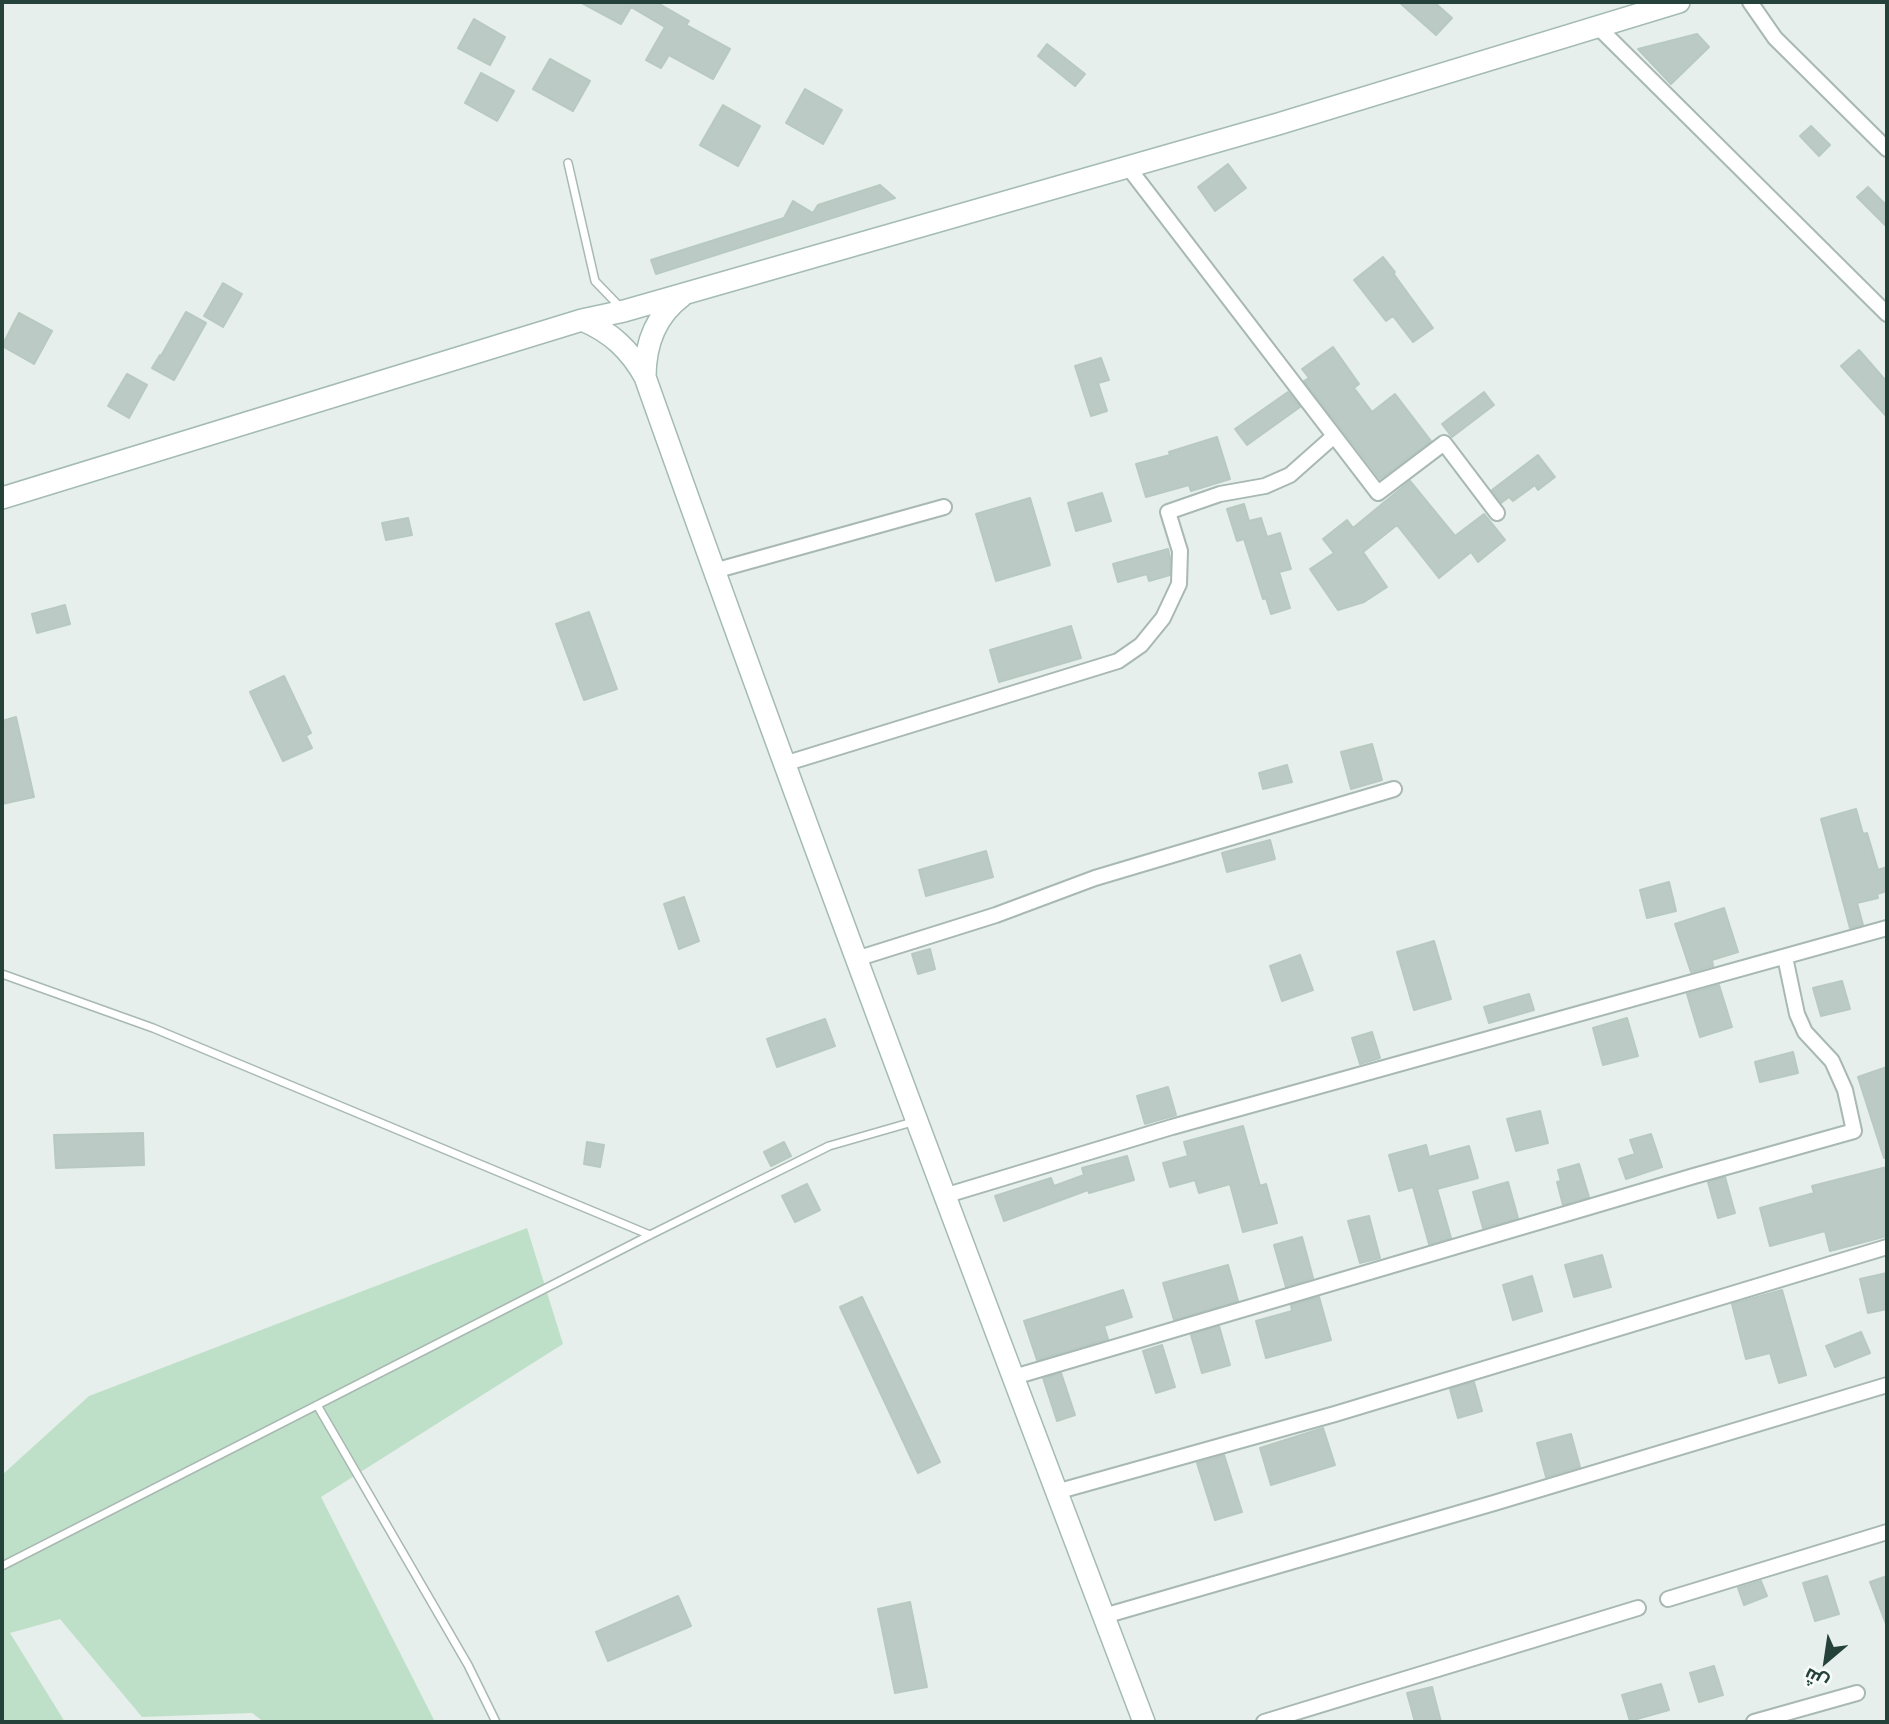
<!DOCTYPE html>
<html>
<head>
<meta charset="utf-8">
<style>
  body { margin:0 }
  #map { position:relative; width:1889px; height:1724px; overflow:hidden; background:#e6efeb; font-family:"IBM Plex Sans",Cairo,sans-serif }
  canvas { display:block }
  .frame { position:absolute; inset:0; border:4px solid #24423a; pointer-events:none }
  .north { position:absolute; left:1791px; top:1626px; width:70px; height:70px; -webkit-text-stroke:5px #f7fbf9; paint-order:stroke; rotate:209deg; font-size:19px; font-weight:700; line-height:28px; text-align:center; color:#24423a }
  .north::after { content:''; display:block; margin:auto; width:24px; height:32px; background:#24423a; clip-path:polygon(50% 0,100% 100%,50% 72%,0 100%) }
</style>
</head>
<body>
<div id="map">
<canvas width="1889" height="1724"></canvas>
<div class="frame"></div>
<div class="north">ش</div>
</div>
<script>
const context = document.querySelector('canvas').getContext('2d');
context.lineJoin = 'round';
function fillPath(path, color) { context.fillStyle = color; context.fill(path, 'evenodd'); }
function strokePath(path, color, width, dash) { context.strokeStyle = color; context.lineWidth = width; context.lineCap = dash ? 'butt' : 'round'; context.setLineDash(dash || []); context.stroke(path); }
const green = new Path2D(`
  M527 1228 563 1344 321 1497 435 1722H264L252 1713 142 1717 60 1619 10 1633 65 1722H2V1475L89 1396Z`);
const building = new Path2D(`
  M580 2H656L689 21 686 25 730 49 713 79 669 55 661 68 646 60 665 27 631 7 621 24Z
  M1399 2H1434L1452 18 1436 35Z
  M474 19 505 37 490 65 458 48Z
  M1697 34 1709 47 1671 84 1638 49Z
  M1047 44 1085 74 1075 86 1038 56Z
  M550 59 590 81 573 111 533 89Z
  M481 73 514 91 497 121 465 103Z
  M805 89 842 110 823 144 786 123Z
  M723 105 760 126 738 166 700 145Z
  M1811 126 1830 145 1819 156 1800 136Z
  M1228 164 1246 188 1215 211 1198 187Z
  M880 185 895 198 656 274 651 260 784 218 793 201 813 213 818 205Z
  M1868 187 1887 206V227L1857 197Z
  M1383 257 1395 272 1393 273 1433 328 1413 342 1393 316 1386 321 1354 280Z
  M223 283 242 294 223 327 204 316Z
  M186 312 206 323 174 380 152 368 160 355 161 356Z
  M19 313 52 331 34 364 2 346Z
  M1333 347 1359 384 1354 388 1372 412 1395 394 1431 441 1380 479 1304 381 1309 378 1302 369Z
  M1859 350 1887 382V417L1841 366Z
  M1101 358 1109 380 1098 383 1107 411 1091 416 1075 366Z
  M127 374 147 385 129 418 108 406Z
  M1288 392 1300 407 1247 445 1235 429Z
  M1484 392 1494 405 1452 437 1442 424Z
  M1217 437 1230 479 1191 491 1189 485 1146 497 1136 464 1170 455 1169 452Z
  M1538 455 1555 477 1538 490 1535 485 1513 501 1509 497 1501 503 1492 490Z
  M1410 481 1455 536 1484 514 1505 540 1478 562 1471 552 1439 578 1397 525 1363 552 1387 587 1364 602 1338 610 1310 569 1334 553 1323 539 1347 520 1353 528Z
  M1102 493 1111 521 1076 531 1068 503Z
  M1030 498 1050 565 996 581 976 514Z
  M1244 504 1249 521 1261 518 1267 537 1280 533 1291 569 1279 572 1290 608 1271 614 1266 598 1263 599 1244 539 1237 541 1227 509Z
  M408 518 412 535 386 540 382 523Z
  M1168 549 1170 558V575L1149 581 1147 574 1118 582 1113 564Z
  M65 605 70 624 37 633 32 614Z
  M589 612 617 689 584 700 556 624Z
  M1071 626 1081 658 999 682 990 650Z
  M284 676 311 733 306 736 312 748 283 761 250 692Z
  M16 717 34 797 2 804V721Z
  M1372 744 1382 780 1351 789 1341 752Z
  M1287 765 1292 782 1263 789 1259 773Z
  M1856 809 1863 834 1867 833 1878 870 1887 867V891L1877 894 1878 898 1857 903 1863 925 1850 928 1821 819Z
  M1270 840 1275 859 1227 872 1222 853Z
  M986 851 993 877 926 896 919 870Z
  M1669 882 1676 911 1647 918 1640 890Z
  M684 897 699 941 679 949 664 904Z
  M1724 908 1738 952 1712 960 1713 966 1691 972 1675 924Z
  M1434 941 1451 999 1414 1010 1397 952Z
  M930 949 935 969 918 974 912 954Z
  M1300 955 1313 990 1282 1001 1270 966Z
  M1842 981 1850 1009 1821 1016 1813 988Z
  M1719 985 1732 1027 1700 1037 1687 994Z
  M1529 994 1534 1010 1489 1023 1484 1007Z
  M1627 1018 1638 1056 1603 1065 1593 1028Z
  M825 1019 835 1046 777 1067 767 1039Z
  M1372 1032 1380 1058 1360 1064 1352 1038Z
  M1793 1052 1798 1073 1760 1082 1755 1062Z
  M1887 1067V1158H1884L1858 1077Z
  M1168 1087 1176 1115 1145 1124 1137 1096Z
  M1540 1111 1548 1143 1516 1151 1507 1119Z
  M1243 1126 1260 1186 1266 1184 1277 1223 1243 1232 1230 1184 1199 1193 1195 1180 1170 1187 1163 1163 1188 1156 1184 1142Z
  M143 1133 144 1165 56 1168 54 1135Z
  M1651 1134 1662 1167 1626 1179 1619 1159 1635 1154 1630 1140Z
  M587 1142 604 1145 600 1167 584 1164Z
  M784 1142 791 1156 771 1166 764 1152Z
  M1426 1145 1429 1157 1469 1146 1478 1178 1437 1189 1451 1238 1429 1244 1413 1187 1399 1191 1389 1155Z
  M1127 1156 1134 1180 1089 1193 1088 1190 1004 1221 995 1196 1051 1178 1054 1186 1084 1175 1082 1168Z
  M1579 1164 1589 1197 1563 1205 1557 1182 1561 1181 1558 1170Z
  M1887 1167V1236L1830 1251 1825 1231 1770 1246 1760 1208 1814 1193 1812 1186Z
  M1725 1177 1735 1213 1718 1218 1708 1182Z
  M1508 1182 1518 1218 1483 1228 1473 1192Z
  M807 1184 820 1210 795 1222 782 1196Z
  M1369 1216 1380 1258 1360 1263 1348 1221Z
  M1302 1237 1313 1278 1286 1287 1274 1245Z
  M1602 1255 1611 1287 1574 1297 1565 1265Z
  M1228 1265 1238 1301 1174 1320 1163 1283Z
  M1887 1273V1309L1868 1313 1860 1279Z
  M1532 1276 1542 1311 1513 1320 1503 1285Z
  M1123 1290 1132 1317 1104 1326 1108 1339 1037 1360 1024 1321Z
  M1782 1290 1806 1375 1779 1383 1770 1353 1746 1359 1732 1304Z
  M862 1297 940 1462 918 1473 840 1307Z
  M1319 1297 1331 1340 1266 1358 1256 1321 1292 1311 1291 1305Z
  M1219 1326 1230 1365 1202 1373 1191 1335Z
  M1861 1332 1870 1353 1835 1367 1826 1346Z
  M1162 1345 1175 1387 1156 1393 1143 1351Z
  M1061 1373 1075 1415 1057 1421 1043 1378Z
  M1474 1382 1482 1411 1458 1418 1450 1389Z
  M1323 1428 1335 1465 1271 1485 1260 1448Z
  M1571 1434 1580 1467 1546 1477 1537 1443Z
  M1224 1455 1242 1512 1215 1520 1197 1463Z
  M1827 1576 1839 1614 1815 1621 1803 1583Z
  M1887 1576V1623L1886 1624 1870 1582Z
  M1761 1581 1767 1596 1744 1605 1738 1588Z
  M678 1596 691 1626 608 1661 596 1632Z
  M910 1602 927 1687 895 1693 878 1609Z
  M1714 1666 1723 1695 1699 1702 1690 1673Z
  M1661 1684 1669 1710 1630 1721 1622 1695Z
  M1432 1687 1441 1722H1415L1407 1693Z`);
const lane = new Path2D(`
  M568 163 595 281 621 308
  M2 974 153 1028 650 1235
  M317 1405 468 1665 496 1722
  M2 1566 650 1235 829 1146 916 1121`);
const street = new Path2D(`
  M1750 2 1775 38 1887 149
  M1597 26 1887 314
  M1128 167 1378 493 1444 443 1497 513
  M714 571 944 507
  M784 764 1118 661 1141 645 1163 618 1179 584 1180 551 1168 512 1220 494 1265 486 1290 475 1334 436
  M856 959 996 915 1095 878 1394 789
  M944 1196 1172 1127 1887 928
  M1014 1377 1694 1176 1854 1131 1845 1090 1832 1061 1805 1032 1797 1014 1785 957
  M1056 1492 1335 1414 1887 1247
  M1668 1599 1887 1532
  M1104 1616 1494 1503 1887 1385
  M1264 1722 1638 1608
  M1754 1722 1857 1693`);
const secondary = new Path2D(`
  M582 320C611 332 630 350 645 377 805 828 974 1275 1144 1722
  M645 377C645 345 655 316 682 296
  M2 498 582 320 624 311 1278 124 1679 2`);
fillPath(green, '#bfe0c8');
fillPath(building, '#bbcac4');
strokePath(building, '#b8c9c2', 2);
strokePath(lane, '#a8b8b2', 10);
strokePath(street, '#a8b8b2', 18);
strokePath(secondary, '#a4bbb3', 24);
strokePath(lane, '#fff', 7);
strokePath(street, '#fff', 14);
strokePath(secondary, '#fff', 21);
</script>
</body>
</html>
